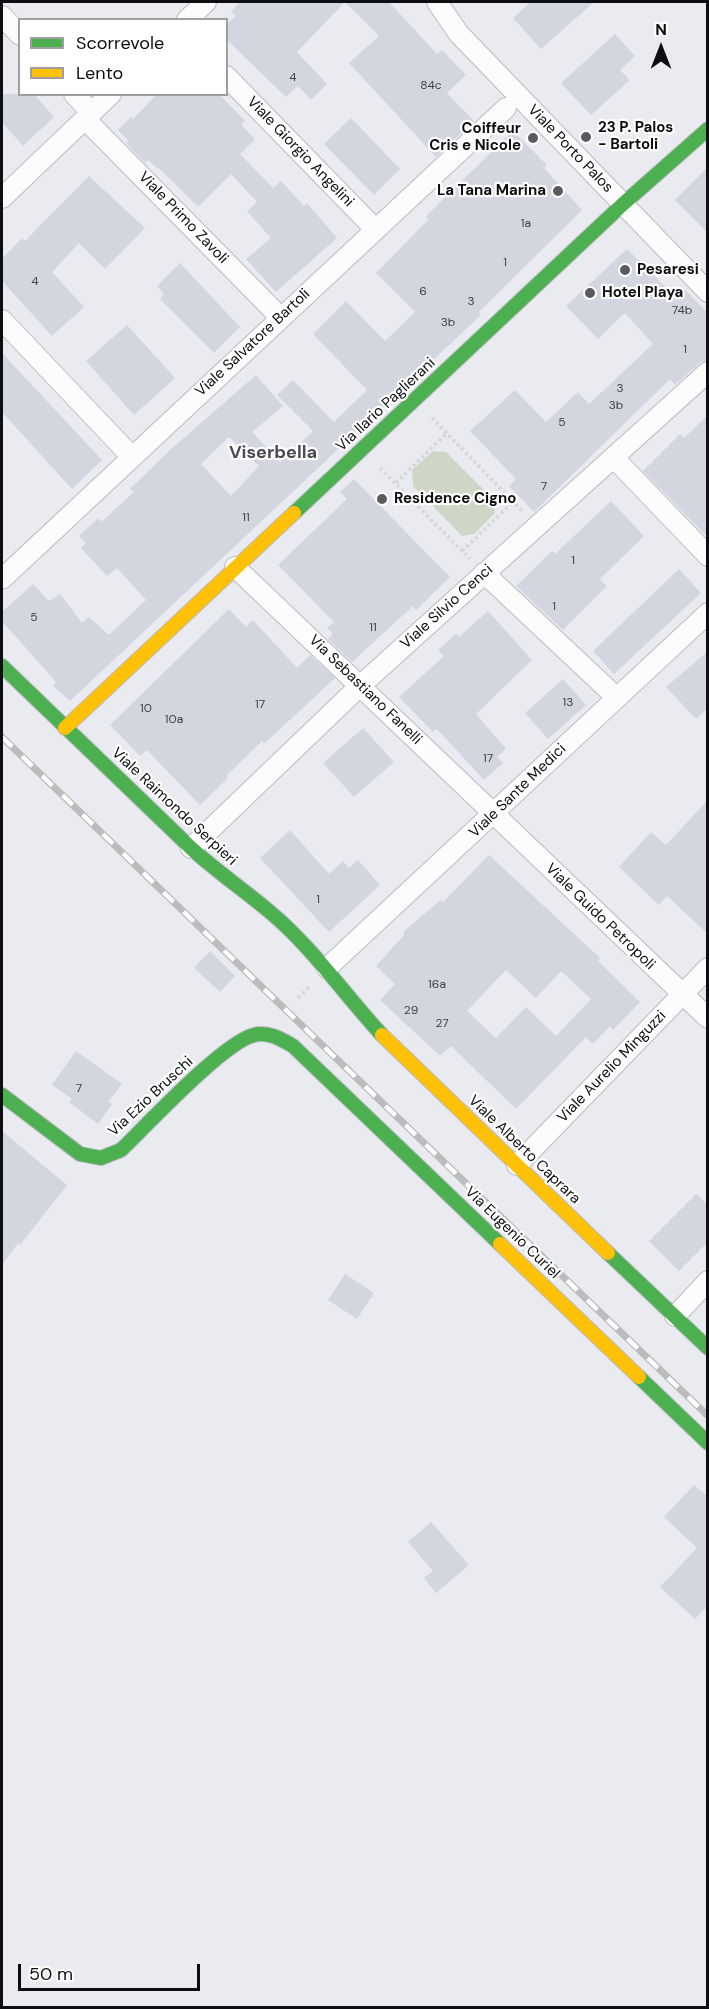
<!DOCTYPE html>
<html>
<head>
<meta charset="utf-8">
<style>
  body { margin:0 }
  #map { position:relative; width:709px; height:2009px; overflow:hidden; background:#eaebf1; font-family:"DM Sans",sans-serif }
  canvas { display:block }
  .frame { position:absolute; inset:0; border:3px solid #0d0e11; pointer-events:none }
  .legend { position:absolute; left:18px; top:18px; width:210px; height:78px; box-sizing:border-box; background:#fff; border:2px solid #9e9fa0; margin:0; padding:8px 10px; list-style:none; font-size:18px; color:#0d0e11 }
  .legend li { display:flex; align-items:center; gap:12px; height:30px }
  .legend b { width:30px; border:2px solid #9e9fa0 }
  .north { position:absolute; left:631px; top:18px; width:60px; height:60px; -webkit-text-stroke:4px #fff; paint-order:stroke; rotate:0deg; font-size:16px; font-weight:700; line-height:24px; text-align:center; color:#0d0e11 }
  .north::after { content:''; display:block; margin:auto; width:21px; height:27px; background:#0d0e11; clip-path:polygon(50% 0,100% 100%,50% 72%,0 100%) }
  .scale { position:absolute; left:18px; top:1964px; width:182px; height:27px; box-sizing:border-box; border:3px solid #0d0e11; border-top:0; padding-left:8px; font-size:18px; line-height:21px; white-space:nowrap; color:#0d0e11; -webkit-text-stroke:4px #fff; paint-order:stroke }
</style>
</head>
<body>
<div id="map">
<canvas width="709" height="2009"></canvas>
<div class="frame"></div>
<ul class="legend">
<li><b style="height:8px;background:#4caf50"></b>Scorrevole</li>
<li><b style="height:8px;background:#ffc107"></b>Lento</li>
</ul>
<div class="north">N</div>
<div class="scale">50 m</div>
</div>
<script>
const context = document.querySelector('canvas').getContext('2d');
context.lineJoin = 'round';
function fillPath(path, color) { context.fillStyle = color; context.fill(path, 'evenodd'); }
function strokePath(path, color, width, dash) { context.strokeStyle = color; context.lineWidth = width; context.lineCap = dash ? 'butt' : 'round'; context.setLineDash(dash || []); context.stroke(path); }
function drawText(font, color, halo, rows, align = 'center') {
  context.font = font + ' "DM Sans",sans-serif'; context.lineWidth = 4.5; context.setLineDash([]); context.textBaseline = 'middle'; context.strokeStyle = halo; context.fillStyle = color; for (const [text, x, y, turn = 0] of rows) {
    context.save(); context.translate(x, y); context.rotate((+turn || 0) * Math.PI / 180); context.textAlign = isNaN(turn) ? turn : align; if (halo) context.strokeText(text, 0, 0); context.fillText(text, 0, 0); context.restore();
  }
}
const green = new Path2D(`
  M433 451 446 452 493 499 495 513 474 534 462 536 413 486 412 470Z`);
const building = new Path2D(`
  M240 2H389L437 54 442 50 466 75 447 93 474 121 436 157 349 63 379 36 345 2 297 52 327 84 311 100 298 86 286 97 226 39V25L236 16 231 11Z
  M531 2H594L541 49 513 18Z
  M615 34 635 56 620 70 630 80 591 115 561 83Z
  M2 94H34L54 117 23 146 2 122Z
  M157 94H219L245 121 241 125 255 139 240 154 273 188 281 181 304 206 307 203 337 238 276 292 246 259 271 238 247 211 257 202 231 174 198 207 159 168 158 169 148 160 145 163 126 143 129 141 118 130 131 117 133 119Z
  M351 118 400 169 374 195 324 144Z
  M513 131 547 165 544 168 582 210 479 312 481 315 70 701 53 686 56 682 2 621V612L33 584 49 601 60 594 82 623 89 617 109 635 146 600 117 568 107 576 81 548 86 543 79 536 98 518 101 522 134 492 130 489 170 450 256 375 283 406 252 432 280 462 313 431 277 395 293 380 334 422 367 390 313 334 346 301 385 341 415 312 376 273 429 219 426 216ZM229 437 259 466 231 496 201 464Z
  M708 167V233L675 200Z
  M89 176 145 228 105 269 79 243 52 272 84 307 52 336 2 281V259L22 238 25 241Z
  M627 249 673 294 681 286 708 313V360L700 363 675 385 670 379 534 512 509 486 516 479 470 431 515 390 546 422 578 392 589 404 653 344 625 313 598 339 566 306Z
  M180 263 240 327 214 353 160 299 164 294 157 286Z
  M127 325 175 378 134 415 86 361Z
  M2 353 102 460 72 489 2 412Z
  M708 415V538L643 471 680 434 684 438Z
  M354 479 450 577 416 610 413 606 352 662 328 639 333 634 327 628 334 622 278 565 347 499 340 492Z
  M611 501 644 536 600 579 607 586 563 630 516 586 552 551 555 554Z
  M679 569 701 593 614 674 593 651Z
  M229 609 246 627 253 620 297 668 310 655 335 678 264 744 262 741 226 776 228 778 200 805 147 750 140 756 110 725Z
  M488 611 532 660 476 714 506 749 497 757 503 763 484 780 437 729 433 732 399 697 444 656 438 650 456 634 459 637Z
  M708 651V708L696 719 666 687Z
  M563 679 586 705 548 739 525 713Z
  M363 728 394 762 354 797 323 763Z
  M708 800V934L667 896 659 905 619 867 651 832 666 845Z
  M290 830 329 874 343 861 349 868 358 860 380 885 329 932 260 858Z
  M489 855 600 958 598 961 640 1002 613 1030 610 1026 593 1044 586 1037 516 1109 451 1046 440 1056 380 1000 395 984 376 966 405 934 403 932 441 900 443 902ZM506 970 536 998 561 971 591 999 556 1036 526 1007 496 1038 467 1011Z
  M210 951 235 976 220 992 194 968Z
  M76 1051 122 1084 108 1102 112 1104 98 1124 69 1102 72 1099 52 1085Z
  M2 1131 67 1185 20 1245 18 1243 2 1265Z
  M696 1194 708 1205V1242L679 1271 649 1241Z
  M345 1274 374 1293 357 1319 328 1300Z
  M694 1485 708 1497V1605L695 1619 660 1587 697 1548 664 1517Z
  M431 1522 469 1565 436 1593 424 1578 433 1571 408 1542Z`);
const path = new Path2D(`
  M432 418 523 512
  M380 468 470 559
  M396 483 447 433
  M462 551 513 502
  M298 998 310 986`);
const street = new Path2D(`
  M437 2 459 34 708 292
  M2 16 20 35
  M187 20 206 2
  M226 76 374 228
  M74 94 92 113
  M85 119 281 318
  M2 198 111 94
  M2 320 132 457
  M614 458 708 556
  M235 567 708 1018
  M484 573 616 697
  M2 579 506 108
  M191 848 361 685 708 372
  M327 968 708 613
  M517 1165 708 968
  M675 1316 708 1281`);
const fast = new Path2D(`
  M294 513 623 204 708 129
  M2 666 191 848C216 871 244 890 270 912 313 948 344 994 382 1035
  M2 1095 80 1154 101 1158 121 1150C147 1125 224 1042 254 1035 268 1031 281 1039 293 1046L500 1244
  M608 1253 708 1348
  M639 1377 708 1443`);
const slow = new Path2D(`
  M65 728 294 513
  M382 1035 608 1253
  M500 1244 639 1377`);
const rail = new Path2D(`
  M2 737 708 1416`);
const markers = [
  [586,137,6,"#5a5b5f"],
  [533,138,6,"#5a5b5f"],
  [558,191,6,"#5a5b5f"],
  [625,270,6,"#5a5b5f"],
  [590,293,6,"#5a5b5f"],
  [382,499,6,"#5a5b5f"]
];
const numberNames = [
  ["4",293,78],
  ["84c",431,86],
  ["1a",526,224],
  ["1",505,263],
  ["4",35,282],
  ["6",423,292],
  ["3",471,302],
  ["74b",682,311],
  ["3b",448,323],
  ["1",685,350],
  ["3",620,389],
  ["3b",616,406],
  ["5",562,423],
  ["7",544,487],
  ["11",246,518],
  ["1",573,561],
  ["1",554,607],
  ["5",34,618],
  ["11",373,628],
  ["13",568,703],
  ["17",260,705],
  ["10",146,709],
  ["10a",174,720],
  ["17",488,759],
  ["1",318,900],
  ["16a",437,985],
  ["29",411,1011],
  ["27",442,1024],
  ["7",79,1089]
];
const poiNames = [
  ["23 P. Palos",598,128],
  ["- Bartoli",598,145],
  ["Coiffeur",521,129,"right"],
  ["Cris e Nicole",521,146,"right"],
  ["La Tana Marina",546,191,"right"],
  ["Pesaresi",637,270],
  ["Hotel Playa",602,293],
  ["Residence Cigno",394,499]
];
const streetNames = [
  ["Viale Porto Palos",570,149,46],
  ["Viale Giorgio Angelini",300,152,46],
  ["Viale Primo Zavoli",183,218,46],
  ["Viale Salvatore Bartoli",253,343,-43],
  ["Via Ilario Paglierani",386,405,-43],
  ["Viale Silvio Cenci",447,607,-42],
  ["Via Sebastiano Fanelli",365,690,44],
  ["Viale Sante Medici",518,791,-44],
  ["Viale Raimondo Serpieri",174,807,43],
  ["Viale Guido Petropoli",600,917,44],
  ["Viale Aurelio Minguzzi",612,1067,-46],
  ["Via Ezio Bruschi",151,1097,-43],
  ["Viale Alberto Caprara",524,1150,44],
  ["Via Eugenio Curiel",512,1233,44]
];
const quarterNames = [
  ["Viserbella",273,453]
];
fillPath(green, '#ced7c5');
fillPath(building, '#d3d5df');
strokePath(street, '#bbbcc1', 22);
strokePath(fast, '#bbbcc1', 16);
strokePath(slow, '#bbbcc1', 16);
strokePath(path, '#d8d8da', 4, [3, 3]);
strokePath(street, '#fcfcfd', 20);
strokePath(fast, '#4caf50', 14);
strokePath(slow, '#ffc107', 14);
strokePath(rail, '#bcbcbd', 7);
strokePath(rail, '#fff', 4.5, [14]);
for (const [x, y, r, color] of markers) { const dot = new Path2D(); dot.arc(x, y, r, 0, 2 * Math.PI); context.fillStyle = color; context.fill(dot); strokePath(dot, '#fff', 2); }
drawText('12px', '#404247', null, numberNames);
drawText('bold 15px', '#0d0e11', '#fff', poiNames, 'left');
drawText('15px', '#0d0e11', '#fff', streetNames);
drawText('bold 18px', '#494c53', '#fff', quarterNames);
</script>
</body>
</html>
